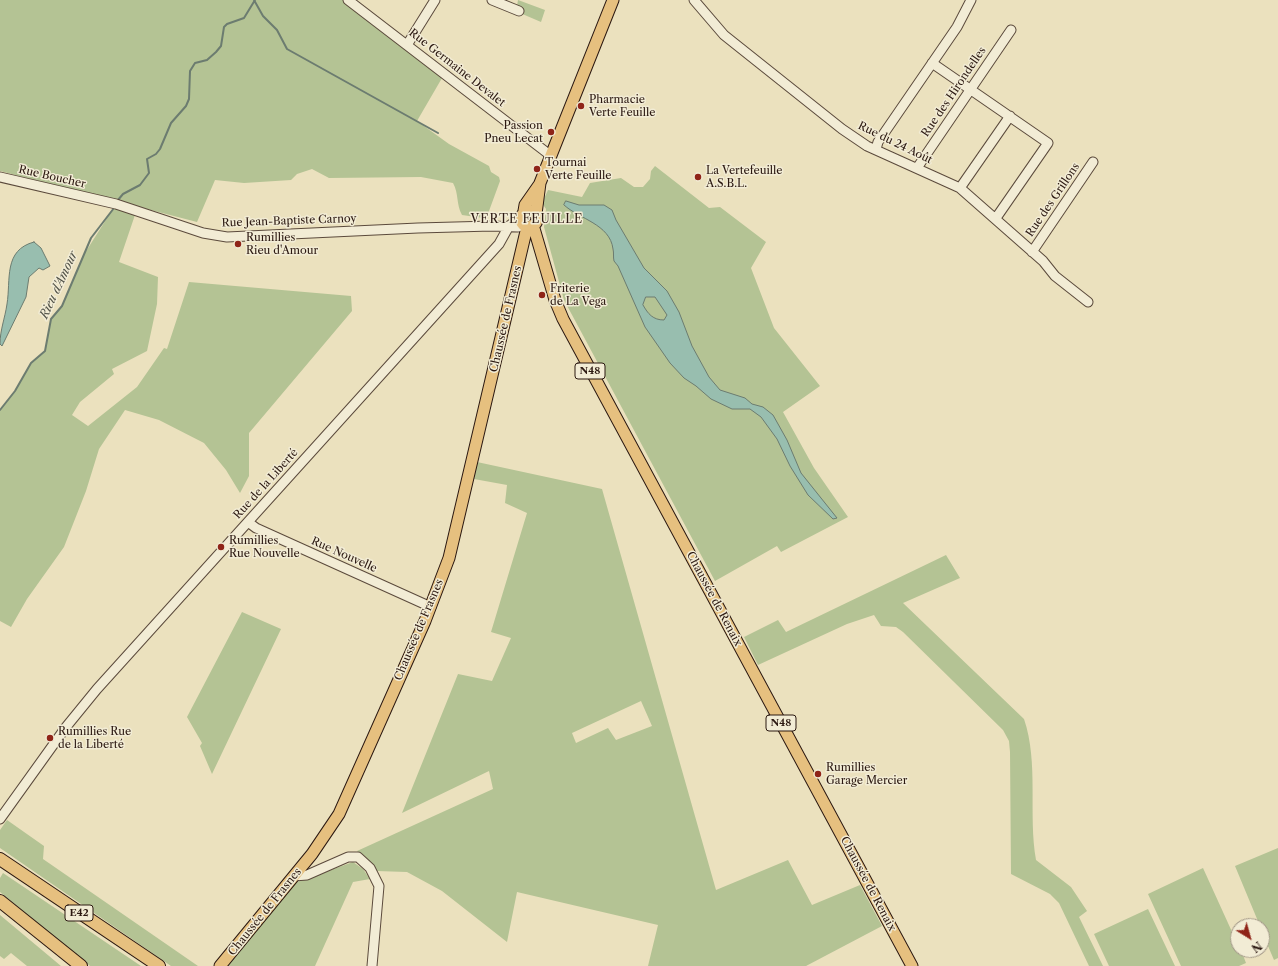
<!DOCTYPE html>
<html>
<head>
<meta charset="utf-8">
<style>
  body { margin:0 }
  #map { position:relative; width:1278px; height:966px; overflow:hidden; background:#ebe1be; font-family:"Libre Caslon Text",serif }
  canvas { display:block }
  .north { position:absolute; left:1230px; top:918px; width:40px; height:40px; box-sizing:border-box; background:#f2ecd5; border:1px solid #a29787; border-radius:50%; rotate:143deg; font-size:11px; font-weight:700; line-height:16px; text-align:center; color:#2b1811 }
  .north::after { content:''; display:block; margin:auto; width:14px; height:18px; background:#8f2418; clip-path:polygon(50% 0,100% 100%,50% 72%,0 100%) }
</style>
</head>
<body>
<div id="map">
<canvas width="1278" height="966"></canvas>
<div class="north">N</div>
</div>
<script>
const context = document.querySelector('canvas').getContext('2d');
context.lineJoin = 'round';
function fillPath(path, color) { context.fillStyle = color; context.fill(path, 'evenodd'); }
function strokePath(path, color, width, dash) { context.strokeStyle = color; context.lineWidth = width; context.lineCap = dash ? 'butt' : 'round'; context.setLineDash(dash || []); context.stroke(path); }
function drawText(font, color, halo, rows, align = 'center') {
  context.font = font + ' "Libre Caslon Text",serif'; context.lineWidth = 3; context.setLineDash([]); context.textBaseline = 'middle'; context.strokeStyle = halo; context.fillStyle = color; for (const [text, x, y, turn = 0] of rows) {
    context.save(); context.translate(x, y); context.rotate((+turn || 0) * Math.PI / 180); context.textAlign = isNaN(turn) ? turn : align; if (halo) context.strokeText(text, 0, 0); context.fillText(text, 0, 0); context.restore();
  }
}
const green = new Path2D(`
  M0 0H345L442 78 417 121 449 144 489 166 491 172 499 177 500 181 489 211 483 218 462 215C456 204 459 194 453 183L421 177 329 178 312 169 297 174 291 180 244 183 215 180 197 222 0 171Z
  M518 0 545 10 541 22 520 13 517 6Z
  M655 166 709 208 720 207 766 242 751 268 774 328 820 386 783 412 814 468 848 517 781 552 777 546 715 581 564 300 544 227 546 209 542 203 548 190 582 197 590 183 621 178 634 187H643L650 179 651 171Z
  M116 204 136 212 119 262 158 277 157 304 147 351 112 369 114 374 80 402 72 415 88 426 137 387 164 348 167 349 189 282 351 296 352 311 249 433V476L240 493 226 470 204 443 159 420 125 410 99 449 86 491 64 547 27 599 11 627 0 621V410L16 389 31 363 45 351 51 319 62 306 83 256Z
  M477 462 602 489 716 890 788 860 812 905 860 885 882 926 806 966H648L658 925 517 892 507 942 442 891 407 872 376 871 357 851 493 789 489 771 402 813 458 674 492 681 511 638 491 632 527 513 505 503 507 485 474 479ZM641 701 652 726 616 740 608 728 576 743 572 733Z
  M946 555 960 578 903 603 1024 719C1039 763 1028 814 1036 860L1071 887 1087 911 1079 917 1103 966H1089L1059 903 1050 894 1011 874 1010 752 1009 741 1003 730 903 632 896 627 881 626 874 615 847 624 758 665 744 637 778 620 786 632Z
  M242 612 281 629 212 774 200 746 202 743 187 717Z
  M7 820 44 846 43 859 198 966H171L0 848V830Z
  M1278 848V958L1274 960 1262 932V926H1260L1235 866Z
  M353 862 363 869 370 879 353 882 315 966H225L297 882Z
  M1203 868 1238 945V950H1241L1246 963 1239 966H1181L1148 894Z
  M3 873 141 966H90L0 892V878Z
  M1148 909 1175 966H1109L1094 934Z
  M0 915 61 966H27L11 953 4 959 0 956Z`);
const water = new Path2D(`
  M566 201 579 205H604L612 210 616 220 644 268 667 291 679 312 692 346 709 377 720 390 745 398 752 404 763 407 773 415 787 440 801 473 837 518 833 519 808 495 790 466 777 439 761 417 750 409H732L711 399 696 386 684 378 670 363 645 327 618 266 614 261C613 257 614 253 613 249 610 224 579 219 564 205ZM646 297H655L667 315 664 320C653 320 648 314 643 305Z
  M34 242 41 248 50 266 43 270 39 268 29 277 26 297 2 346 0 344C0 330 5 318 7 304 11 280 3 250 34 242Z`);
const stream = new Path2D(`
  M254 0 263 16 277 30 287 49 438 133
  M118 200 123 194 140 185 149 173 147 159 156 154 160 149 171 123 186 106 189 99 190 71 195 63 207 60 216 52 221 46 224 27 227 24 244 18 255 0
  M0 410 15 391 31 363 45 351 51 319 62 306 91 238 114 208`);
const minor = new Path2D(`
  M348 0 546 152 552 154
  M492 0 519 11
  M694 0 724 35 842 129 867 146 960 188 1043 261 1055 276 1088 302
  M407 45 435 0
  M932 63 1048 143 996 218
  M876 149 878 142 957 27 971 0
  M917 168 1011 30
  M0 177 116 204 203 233 227 237 418 228 492 226 518 227 523 225
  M960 188 1010 116
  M1032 252 1093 162
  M248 522 256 528 431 607
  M0 819 66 727 97 689 499 244 509 226 520 218
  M294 876 307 875 348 857H358L370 868 379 886 372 966`);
const major = new Path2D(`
  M521 219a8 8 0 1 1 16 0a8 8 0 1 1-16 0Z
  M524 211 525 205 539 185
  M536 214 540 183 613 0
  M533 225 555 300 563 319 912 966
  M220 966 312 854 339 814 425 621 449 558 527 227`);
const highway = new Path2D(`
  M0 859 159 966
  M0 901 81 966`);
const markers = [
  [581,106,4,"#8f2418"],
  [551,132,4,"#8f2418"],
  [537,169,4,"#8f2418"],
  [698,177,4,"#8f2418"],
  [238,244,4,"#8f2418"],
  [542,295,4,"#8f2418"],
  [221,547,4,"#8f2418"],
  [50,738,4,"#8f2418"],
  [818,774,4,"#8f2418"]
];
const shields = [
  [590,371,30],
  [781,723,30],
  [79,913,28]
];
const shieldNames = [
  ["N48",590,371],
  ["N48",781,723],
  ["E42",79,913]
];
const streetNames = [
  ["Rue Germaine Devalet",457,68,38],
  ["Rue des Hirondelles",954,92,-56],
  ["Rue du 24 Août",895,143,26],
  ["Rue Boucher",52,177,13],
  ["Rue des Grillons",1053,200,-56],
  ["Rue Jean-Baptiste Carnoy",289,221,-2],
  ["Chaussée de Frasnes",506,319,-77],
  ["Rue de la Liberté",266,484,-48],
  ["Rue Nouvelle",344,555,24],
  ["Chaussée de Renaix",714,599,62],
  ["Chaussée de Frasnes",419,630,-67],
  ["Chaussée de Renaix",868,884,62],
  ["Chaussée de Frasnes",265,912,-51]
];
const poiNames = [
  ["Pharmacie",589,100],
  ["Verte Feuille",589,113],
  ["Passion",543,126,"right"],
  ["Pneu Lecat",543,139,"right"],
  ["Tournai",545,163],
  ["Verte Feuille",545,176],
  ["La Vertefeuille",706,171],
  ["A.S.B.L.",706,184],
  ["Rumillies",246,238],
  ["Rieu d'Amour",246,251],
  ["Friterie",550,289],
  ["de La Vega",550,302],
  ["Rumillies",229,541],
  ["Rue Nouvelle",229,554],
  ["Rumillies Rue",58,732],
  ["de la Liberté",58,745],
  ["Rumillies",826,768],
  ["Garage Mercier",826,781]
];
const neighbourhoodNames = [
  ["VERTE FEUILLE",527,220]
];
const waterNames = [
  ["Rieu d'Amour",59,285,-65]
];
fillPath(green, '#b4c394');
fillPath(water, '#98beaf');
strokePath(water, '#6c7c70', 1);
strokePath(stream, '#6c7c70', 2);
strokePath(minor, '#5b4a3c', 11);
strokePath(major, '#2b1811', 13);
strokePath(highway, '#2b1811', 14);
strokePath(minor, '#f2ecd5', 9);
strokePath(major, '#e6c07f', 11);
strokePath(highway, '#e6c07f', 12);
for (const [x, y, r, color] of markers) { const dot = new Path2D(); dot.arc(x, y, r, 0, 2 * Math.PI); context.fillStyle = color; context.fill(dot); strokePath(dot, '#f2ecd5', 1.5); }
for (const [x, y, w] of shields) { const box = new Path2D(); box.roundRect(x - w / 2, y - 8, w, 16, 3); context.fillStyle = '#f2ecd5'; context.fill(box); strokePath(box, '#2b1811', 1); }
drawText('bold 10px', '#2b1811', null, shieldNames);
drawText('11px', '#2b1811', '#f2ecd5', streetNames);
drawText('11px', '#2b1811', '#f2ecd5', poiNames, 'left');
context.letterSpacing = '1px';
drawText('12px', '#2b1811', '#f2ecd5', neighbourhoodNames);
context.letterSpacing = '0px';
drawText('italic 12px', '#515248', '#f2ecd5', waterNames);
</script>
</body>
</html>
